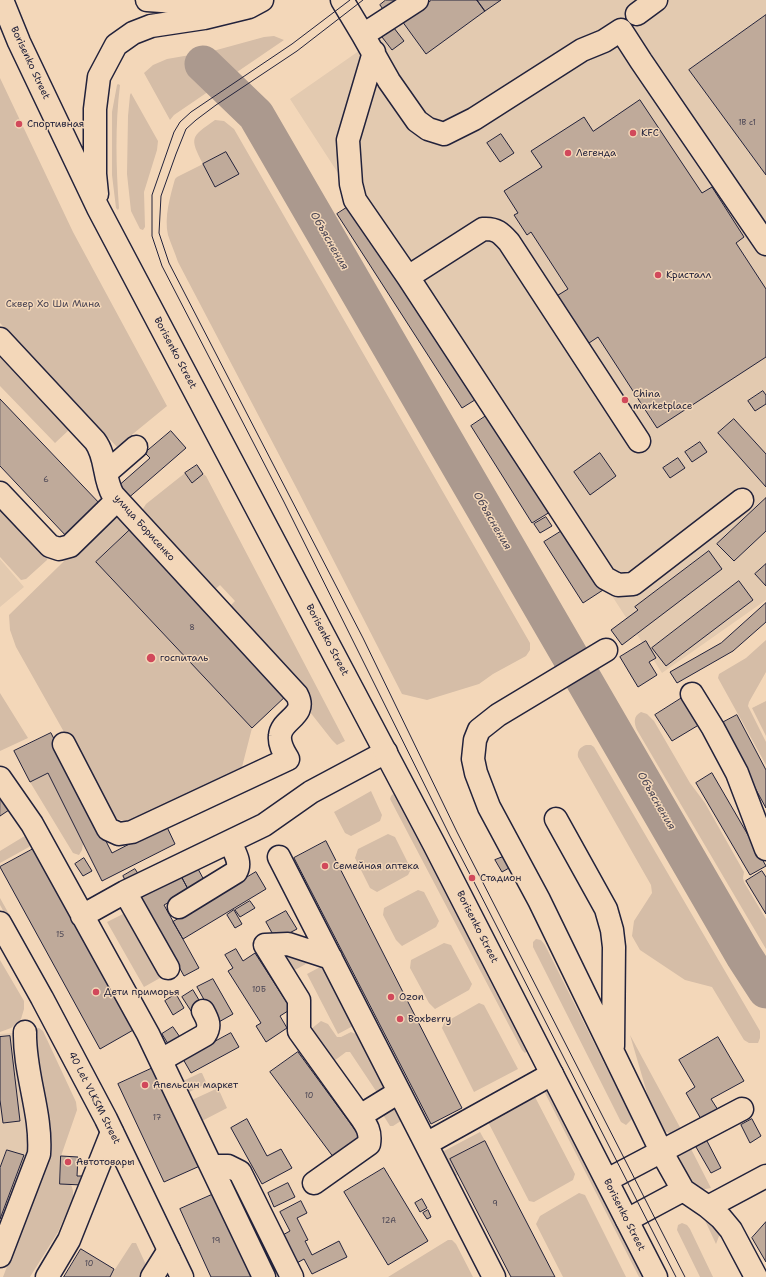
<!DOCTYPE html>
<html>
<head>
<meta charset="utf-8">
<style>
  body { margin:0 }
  canvas { display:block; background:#f3d7b9 }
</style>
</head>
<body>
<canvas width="766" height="1277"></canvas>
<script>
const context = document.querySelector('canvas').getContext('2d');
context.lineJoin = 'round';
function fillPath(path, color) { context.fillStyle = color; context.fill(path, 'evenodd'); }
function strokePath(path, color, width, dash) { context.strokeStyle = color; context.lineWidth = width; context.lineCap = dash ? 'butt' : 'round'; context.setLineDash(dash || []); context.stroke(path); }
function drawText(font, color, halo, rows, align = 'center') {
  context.font = font + ' "Shantell Sans",sans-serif'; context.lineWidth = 3; context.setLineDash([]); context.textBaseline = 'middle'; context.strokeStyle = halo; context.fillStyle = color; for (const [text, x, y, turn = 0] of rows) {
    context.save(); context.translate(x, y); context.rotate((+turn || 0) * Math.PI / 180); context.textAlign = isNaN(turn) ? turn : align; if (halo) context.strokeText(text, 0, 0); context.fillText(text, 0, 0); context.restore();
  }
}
const built = new Path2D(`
  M432 0H766V600L662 673 290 99Z
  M0 559 24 587 0 607Z
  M13 1033 29 1154 0 1231V1034Z`);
const green = new Path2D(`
  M274 36 284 40 174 115 170 120 144 73 153 65 167 59 213 51 264 37Z
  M0 78 73 232 167 406 117 447 0 323Z
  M118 84 120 85C115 126 116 166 119 208L118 210 116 208 112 175V112L117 85Z
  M131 93 158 141 157 150 144 192 145 227 143 230 140 229 131 211 127 174 128 116 130 95Z
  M215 120 224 121 234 129 530 643V650L526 656 493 674 479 684 427 700 402 694 297 489 178 262C175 253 171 244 168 235 164 217 170 197 175 179L177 177 203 164C189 137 191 137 215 120Z
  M0 353 71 428 55 443 0 386Z
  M185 473 192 483 203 474 206 476 345 741 337 745 332 740 306 707 226 610 235 601 220 585 210 594 141 512 146 504Z
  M0 503 48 556 47 560 26 579 21 580 0 557Z
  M118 516 123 518 132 528 96 562 252 728 242 767 228 777 127 822 112 817 16 647 10 630 9 615 108 518Z
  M766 640V672L749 702 748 706 766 742V765L718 678 719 674 746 658Z
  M0 693 28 738 0 751Z
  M766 701V736L752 708Z
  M641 712 647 714 654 721 690 783 705 803 744 872 743 878 744 882 766 919V949L637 730C634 723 633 716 641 712Z
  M586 745H591L594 747 760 1031V1038L758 1043H749L744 1040 712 987 685 980 640 950 632 936 634 921 652 893 651 885 578 757C577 751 580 747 586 745Z
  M48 773 83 843 82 850 79 855 73 853 30 782Z
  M371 791 382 815 380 821 351 836 345 833 334 812Z
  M393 794 397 796 529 1050 525 1053 522 1050 390 799 391 796Z
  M388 834 395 837 411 869 408 875 377 892 370 888 355 858 358 849Z
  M26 836 28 838 31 845 29 847 0 863V851L23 837Z
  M418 890 424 892 439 921 436 927 402 946 396 940 383 915 384 908Z
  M0 898 52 991 86 1056 85 1058 0 905Z
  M123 914 160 978 144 987 107 922Z
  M536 939 541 940 545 945 632 1119 626 1125 621 1122 533 947V942Z
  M444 943 451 945 472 984 469 990 435 1009 429 1003 410 968 411 960Z
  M280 951 315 959 293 971Z
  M0 960 24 1001V1009L21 1019 11 1028 0 1032Z
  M322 966 353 1026 338 1034 307 974Z
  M479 1003 484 1005 518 1069 474 1092 442 1028 444 1023Z
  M321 1021 328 1024 337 1037H341L351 1032 356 1034 382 1084V1089L379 1092 376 1091 350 1052H346L334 1061 309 1033 311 1029Z
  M36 1028H39L43 1031 76 1102 77 1110 61 1156 60 1183 71 1184 73 1191V1198L58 1232 30 1277H3L49 1157 50 1136 34 1047V1033Z
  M630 1035 682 1131 673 1134 666 1132 659 1126 652 1110Z
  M200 1073H202L206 1082V1084L189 1092 187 1091 183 1083V1081Z
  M218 1088 227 1108 202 1121 192 1100Z
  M548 1088 646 1277H639L545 1093Z
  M530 1095 535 1097 575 1174 573 1180 534 1202 529 1201 488 1122Z
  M394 1100 404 1119 393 1126H390L380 1110Z
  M480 1132 485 1141 458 1175 449 1180 440 1154 444 1151Z
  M689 1145 711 1188 700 1190 693 1185 679 1158 680 1152Z
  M227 1178 233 1179 283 1277H275Z
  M579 1193 585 1195 626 1277H563L536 1224 540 1216Z
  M701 1212 721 1231 716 1244Z
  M682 1223 687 1225 690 1229 713 1277H700L677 1230 678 1225Z
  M448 1240H452L456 1244 473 1277H388Z
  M132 1243H136L147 1267 143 1277H110Z`);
const river = new Path2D(`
  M203 64 256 115 744 956 766 990`);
const building = new Path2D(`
  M386 0H413L389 18 380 5Z
  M432 0H477L485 11 426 54 402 21Z
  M477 0H501L485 11Z
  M766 15V175L689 70Z
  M394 28 404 41 392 50 382 37Z
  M640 100 702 193 712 187 744 237 736 243 766 289V357L657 428 598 337 586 345 555 297 568 289 531 232 527 235 514 215 518 213 504 191 542 167 531 151 584 117 593 131Z
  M501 134 514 153 500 162 487 143Z
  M226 152 239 174 215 187 203 164Z
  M354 203 478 398 462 408 337 214Z
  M763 391 766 395V404L755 411 748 401Z
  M0 399 102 506 68 538 0 466Z
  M489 414 550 512 532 523 471 426Z
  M734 419 766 454V487L718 433Z
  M171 431 186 448 126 500 116 488 150 458 145 453Z
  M700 442 707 452 692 462 685 452Z
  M600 453 616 476 590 495 574 472Z
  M678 458 685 468 670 478 663 468Z
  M197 465 203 474 192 483 185 473Z
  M766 498V531L734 561 717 544Z
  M546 517 552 526 540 533 534 524Z
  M132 528 288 694 252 728 96 562Z
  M565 529 603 590 583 603 544 542Z
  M709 551 722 569 622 645 611 630 638 610 635 607Z
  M766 564V586L755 574Z
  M739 581 753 600 666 666 652 648Z
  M766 603V622L733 651 677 683 670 672 721 643Z
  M646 641 656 658 649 662 657 675 638 687 620 657Z
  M685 696 702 723 672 741 655 715Z
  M737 715 766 770V808L720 724Z
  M51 733 112 853 166 825 175 844 102 881 48 773 30 782 14 751Z
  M712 773 766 866 750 875 696 783Z
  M0 797 9 810 0 816Z
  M326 841 462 1108 431 1124 294 858Z
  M35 848 135 1029 100 1049 0 867Z
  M503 857 509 868 502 872 495 860Z
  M84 858 92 871 83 876 75 864Z
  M197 867 205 882 189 891 181 876Z
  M135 869 141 878 128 886 123 876Z
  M762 871 766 877V914L746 881Z
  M256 872 266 889 183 939 173 922Z
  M181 876 189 891 164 905 199 968 184 976 141 898Z
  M250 901 255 908 240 917 235 910Z
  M234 910 242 924 235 928 227 915Z
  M286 911 297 929 276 940 266 922Z
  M236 949 243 961 255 953 291 1009 280 1016 287 1028 266 1042 256 1026 261 1023 228 971 233 968 225 955Z
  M213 979 233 1014 217 1023 197 987Z
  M193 990 202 1005 191 1011 182 997Z
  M176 994 184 1008 173 1015 165 1001Z
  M173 1027 182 1040 170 1047 162 1034Z
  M231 1033 239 1047 191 1073 183 1059Z
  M10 1036 20 1121 3 1123 0 1100V1037Z
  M718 1037 744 1081 711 1099 718 1110 701 1119 686 1093 695 1087 679 1060Z
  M298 1052 361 1138 334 1158 270 1072Z
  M155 1067 202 1165 164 1182 118 1084Z
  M247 1119 267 1156 281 1149 292 1168 262 1184 231 1128Z
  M752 1119 761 1136 750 1143 741 1125Z
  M485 1141 499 1169 555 1277H511L450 1159Z
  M707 1141 721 1168 711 1173 696 1147Z
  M7 1150 24 1155 0 1219V1168Z
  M61 1156 78 1157 77 1176H82V1185L60 1184Z
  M384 1168 428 1241 388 1265 344 1192Z
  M288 1183 295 1197 274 1207 268 1193Z
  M216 1193 255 1277H211L180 1209Z
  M422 1199 427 1208 420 1212 415 1203Z
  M301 1201 307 1213 297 1218 308 1240 305 1241 312 1255 339 1241 347 1257 312 1274 304 1259 295 1264 281 1236 290 1231 280 1212Z
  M428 1210 431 1217 427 1219 423 1213Z
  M766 1222V1262L752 1238Z
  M81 1249 114 1269 110 1277H64Z`);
const minor = new Path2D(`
  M342 0 363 35 417 0
  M637 14 656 0
  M363 35 389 81 417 121 428 129 444 134 474 119 582 50 604 41 621 30 641 61 766 244
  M374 52 348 140 351 184 355 200 408 277 605 578 618 585 633 584 742 500
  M408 277 483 229C496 228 501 233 509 242L639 441
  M0 339 95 441C107 457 103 478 113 495L297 695C308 716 281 719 280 736 279 745 284 752 288 759L132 832 119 834 108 829 64 744
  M106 473 136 447
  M0 493 50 546 59 549 70 546 117 500
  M606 650 498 715 479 730 475 740 473 759 476 773 489 807 539 900 661 1151 683 1190 708 1207 766 1176
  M692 694 713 728 737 773 766 849
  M0 778 32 824 148 1034 264 1277
  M556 819 606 909 612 930 614 947 613 1046
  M279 857 494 1277
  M125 892 168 968
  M179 907 236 872C242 862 234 852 230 842
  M82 916 125 892 264 825 311 792 386 752
  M331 958 288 944 265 945 299 1000V1031L360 1116
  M161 1060 205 1035C211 1026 208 1020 203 1011
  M426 1144 552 1074
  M211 1166H228L240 1172 292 1277
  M607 1180 742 1109
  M314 1183 369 1144C371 1132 367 1126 360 1116L399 1092
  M708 1207 721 1218 731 1230 756 1277
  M627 1220 683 1190
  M0 1256 39 1154C42 1113 24 1073 25 1032
  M47 1277 69 1240 112 1132
  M152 1277 169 1250`);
const major = new Path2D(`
  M2 0 19 42 98 208 434 844 656 1277
  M147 0 249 7 262 0
  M97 194 95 174V109L99 77 116 45 133 33 151 26 204 18 249 7
  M0 923 42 998 106 1119 182 1277`);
const tram = new Path2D(`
  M350 0 292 44 191 112 180 122 174 132 152 195V236L162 266 284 502 450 836 472 878 676 1277
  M363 0 297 51 216 105 196 120 186 129 176 154 161 196 159 233 169 263 363 638 457 832 685 1277`);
const markers = [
  [19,124,4,"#d1495b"],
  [633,133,4,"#d1495b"],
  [568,153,4,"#d1495b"],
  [658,275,4,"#d1495b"],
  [625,400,4,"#d1495b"],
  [151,658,5,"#d1495b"],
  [325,866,4,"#d1495b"],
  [472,878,4,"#d1495b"],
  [96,992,4,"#d1495b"],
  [391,997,4,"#d1495b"],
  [400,1019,4,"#d1495b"],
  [145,1085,4,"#d1495b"],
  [68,1162,4,"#d1495b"]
];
const numberNames = [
  ["1В с1",747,123],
  ["6",46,480],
  ["8",192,628],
  ["15",60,935],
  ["10Б",259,990],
  ["10",309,1096],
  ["17",157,1118],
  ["9",495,1204],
  ["12А",389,1221],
  ["19",216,1241],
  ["10",89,1264]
];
const streetNames = [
  ["Borisenko Street",30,63,65],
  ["Borisenko Street",175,353,62],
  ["улица Борисенко",144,528,48],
  ["Borisenko Street",327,640,62],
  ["Borisenko Street",477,927,63],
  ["40 Let VLKSM Street",94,1098,63],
  ["Borisenko Street",624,1215,63]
];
const poiNames = [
  ["Спортивная",27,124],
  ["KFC",641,133],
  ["Легенда",576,153],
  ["Кристалл",666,275],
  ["China",633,394],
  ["marketplace",633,406],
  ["госпиталь",160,658],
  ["Семейная аптека",333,866],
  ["Стадион",480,878],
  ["Дети приморья",104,992],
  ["Ozon",399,997],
  ["Boxberry",408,1019],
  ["Апельсин маркет",153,1085],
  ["Автотовары",76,1162]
];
const parkNames = [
  ["Сквер Хо Ши Мина",53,304]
];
const waterNames = [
  ["Объяснения",329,241,60],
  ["Объяснения",492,521,60],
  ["Объяснения",656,801,60]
];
fillPath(built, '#e3cab0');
fillPath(green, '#d5bda7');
strokePath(river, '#ab998e', 37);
fillPath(building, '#bfaa9a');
strokePath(building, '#22223b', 1);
strokePath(minor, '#22223b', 25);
strokePath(major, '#22223b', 25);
strokePath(minor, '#f3d7b9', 22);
strokePath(major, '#f3d7b9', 22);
strokePath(tram, '#22223b', 1);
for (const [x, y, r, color] of markers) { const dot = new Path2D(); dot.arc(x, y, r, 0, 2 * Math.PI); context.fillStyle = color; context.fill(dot); strokePath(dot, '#f3d7b9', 1.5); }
drawText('8px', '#494453', null, numberNames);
drawText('10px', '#22223b', '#f3d7b9', streetNames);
drawText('10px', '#22223b', '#f3d7b9', poiNames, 'left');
drawText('10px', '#464151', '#f3d7b9', parkNames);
drawText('italic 11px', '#4b4654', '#f3d7b9', waterNames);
</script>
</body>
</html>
